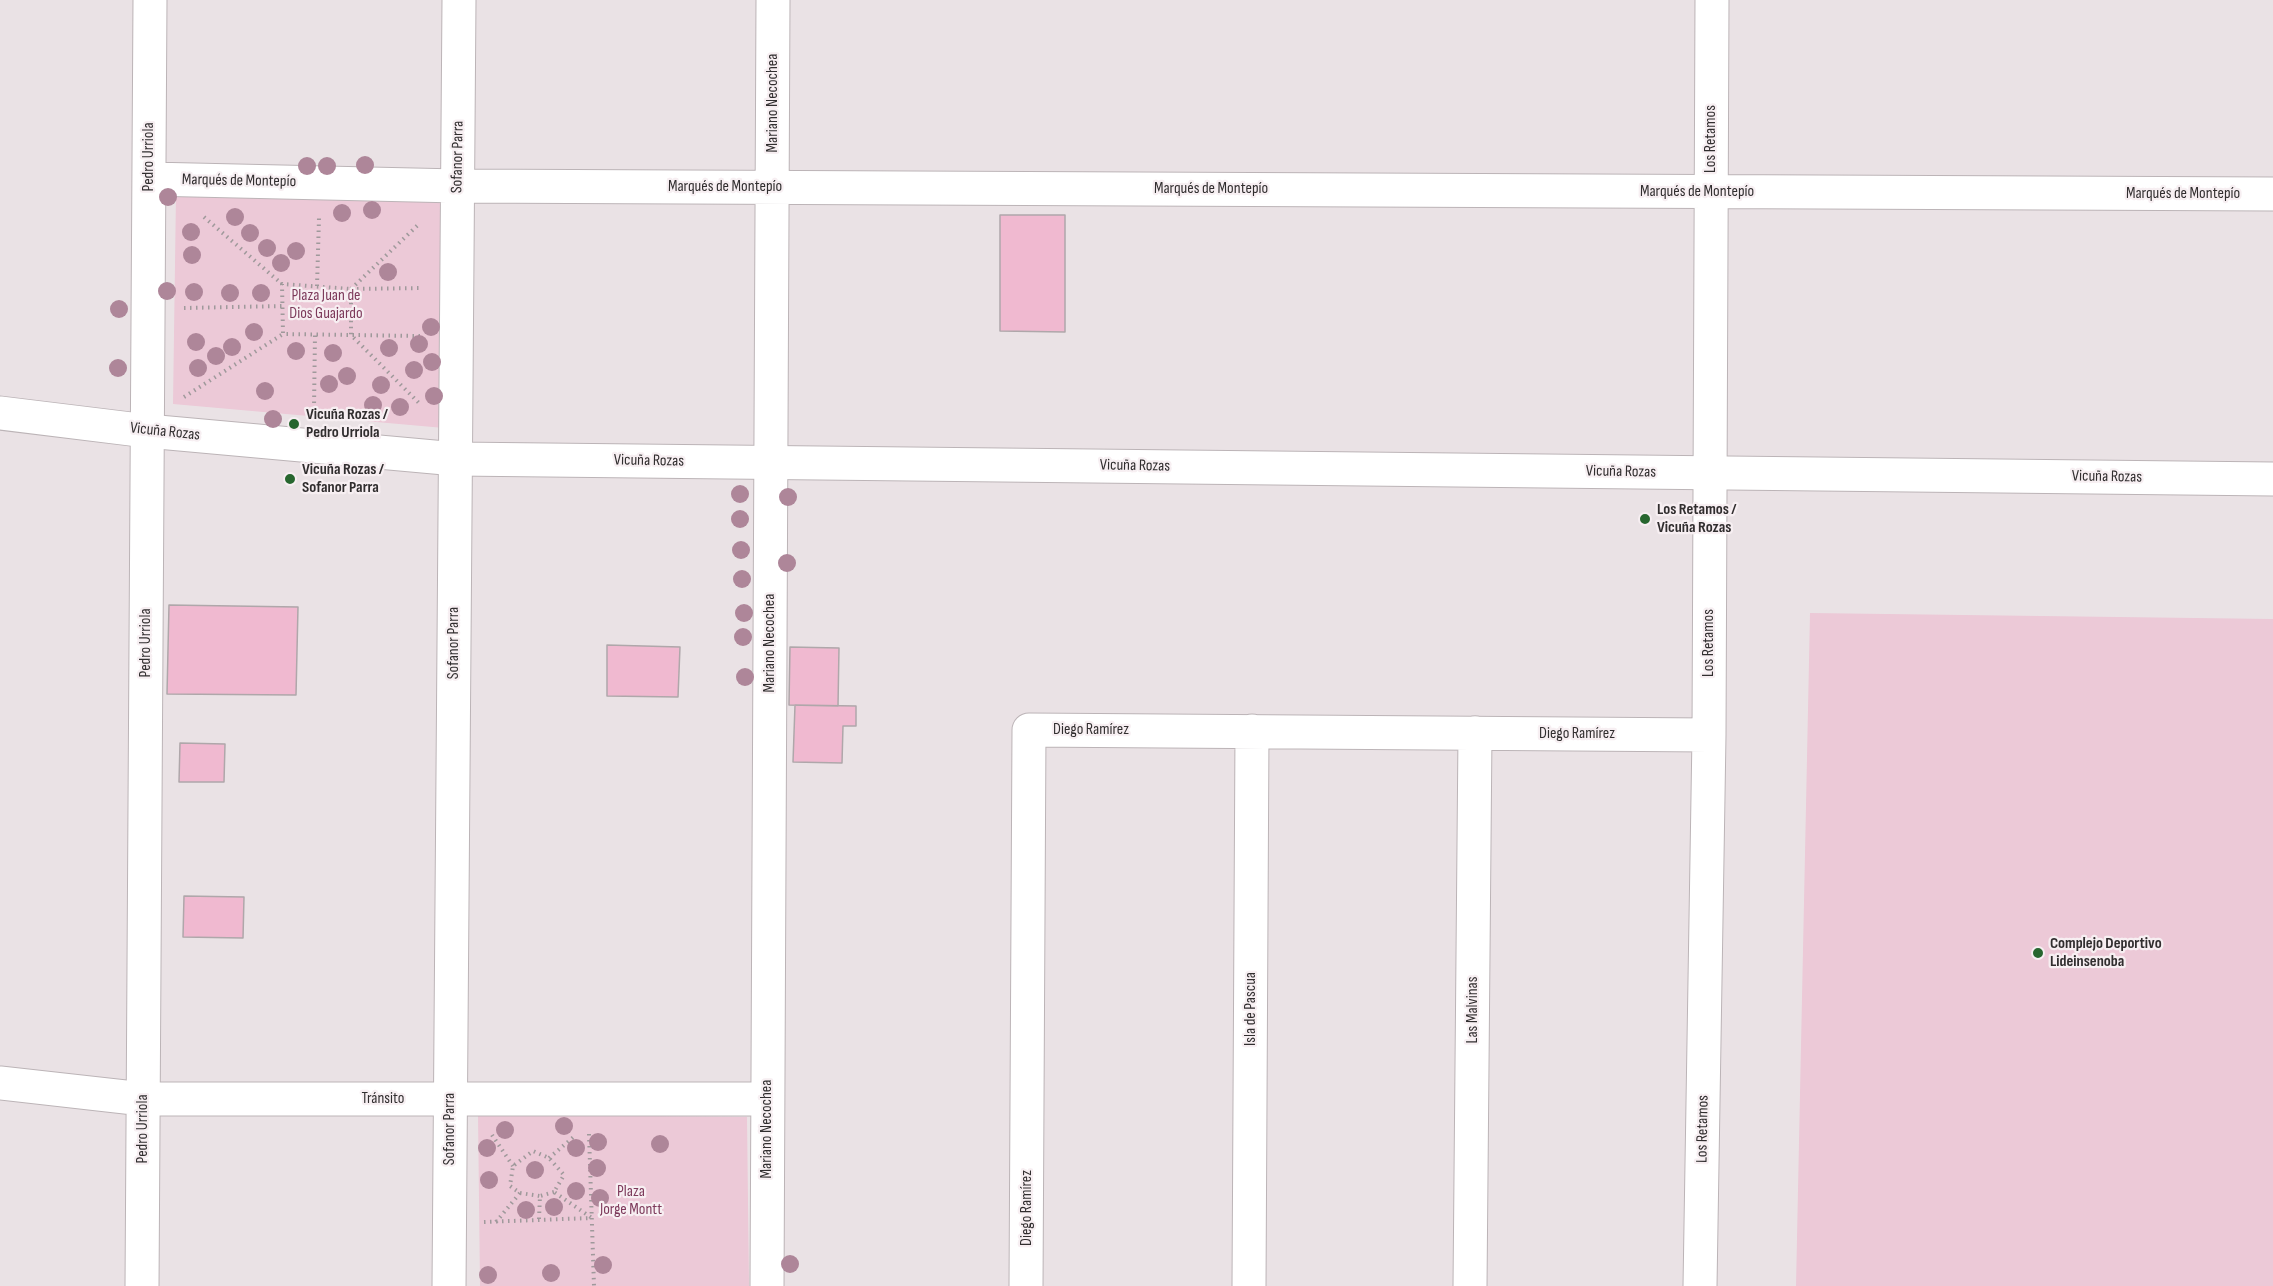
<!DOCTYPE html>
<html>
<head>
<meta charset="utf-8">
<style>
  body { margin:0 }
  canvas { display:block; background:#eae2e5 }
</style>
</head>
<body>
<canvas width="2273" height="1286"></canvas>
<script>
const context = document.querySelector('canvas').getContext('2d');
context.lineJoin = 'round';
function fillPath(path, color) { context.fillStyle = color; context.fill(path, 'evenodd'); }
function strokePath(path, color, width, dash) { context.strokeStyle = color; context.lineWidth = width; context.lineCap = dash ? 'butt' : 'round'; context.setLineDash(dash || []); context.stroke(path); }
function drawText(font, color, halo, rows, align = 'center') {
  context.font = font + ' "Sofia Sans Condensed",sans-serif'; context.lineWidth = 4.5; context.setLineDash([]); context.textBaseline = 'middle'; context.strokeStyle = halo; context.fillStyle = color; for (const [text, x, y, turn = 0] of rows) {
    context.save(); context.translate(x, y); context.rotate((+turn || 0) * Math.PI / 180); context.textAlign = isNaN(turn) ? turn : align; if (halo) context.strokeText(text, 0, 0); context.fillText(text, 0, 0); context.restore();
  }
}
const green = new Path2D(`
  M176 194 446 198 444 428 173 404Z
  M1810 613 2273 619V1286H1796Z
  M478 1114 747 1117 749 1286H480Z`);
const building = new Path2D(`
  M1000 215H1065V332L1000 331Z
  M169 605 298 607 296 695 167 694Z
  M607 645 680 647 678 697 607 696Z
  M790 647 839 648 838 706 789 705Z
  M795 705 856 706V726H843L842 763 793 762Z
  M180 743 225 744 224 782H179Z
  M184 896 244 897 243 938 183 937Z`);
const path = new Path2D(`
  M204 217 282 284
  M317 286 319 218
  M351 289 420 223
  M351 289 422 288
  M184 308 282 306
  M420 336 283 334 282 284 351 289V335L420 404
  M184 397 283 334
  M314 409 315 334
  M589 1134 594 1286
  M492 1135 513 1166
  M549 1158 576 1135
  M520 1193 540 1196
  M539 1219 540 1196 554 1192
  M484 1222 591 1218
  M496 1222 520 1193 510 1186 513 1166 533 1151 549 1158 564 1175 554 1192 592 1218`);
const street = new Path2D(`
  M149 179 458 186 2273 194
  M0 1083 143 1099H767
  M142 1286 150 0
  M449 1286 459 0
  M767 1286 773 0
  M1026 1286 1029 730 1709 735
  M1249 1286 1252 731
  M1470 1286 1475 733
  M1700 1286 1709 735 1712 0`);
const secondary = new Path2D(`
  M0 413 147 431 456 459 2273 479`);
const trees = [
  [365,165],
  [307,166],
  [327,166],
  [168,197],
  [372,210],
  [342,213],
  [235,217],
  [191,232],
  [250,233],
  [267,248],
  [296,251],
  [192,255],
  [281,263],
  [388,272],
  [167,291],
  [194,292],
  [230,293],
  [261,293],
  [119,309],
  [431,327],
  [254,332],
  [196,342],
  [419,344],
  [232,347],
  [389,348],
  [296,351],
  [333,353],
  [216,356],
  [432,362],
  [118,368],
  [198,368],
  [414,370],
  [347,376],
  [329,384],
  [381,385],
  [265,391],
  [434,396],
  [373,405],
  [400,407],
  [273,419],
  [740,494],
  [788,497],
  [740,519],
  [741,550],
  [787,563],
  [742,579],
  [744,613],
  [743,637],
  [745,677],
  [564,1126],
  [505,1130],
  [598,1142],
  [660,1144],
  [487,1148],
  [576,1148],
  [597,1168],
  [535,1170],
  [489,1180],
  [576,1191],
  [600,1198],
  [554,1207],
  [526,1210],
  [790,1264],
  [603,1265],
  [551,1273],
  [488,1275]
];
const markers = [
  [294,424,6,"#27662f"],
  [290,479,6,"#27662f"],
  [1645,519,6,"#27662f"],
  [2038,953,6,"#27662f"]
];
const streetNames = [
  ["Mariano Necochea",773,103,-90],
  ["Los Retamos",1711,139,-90],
  ["Pedro Urriola",149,157,-90],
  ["Sofanor Parra",458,157,-89],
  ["Marqués de Montepío",239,181,1],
  ["Marqués de Montepío",725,187],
  ["Marqués de Montepío",1211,189],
  ["Marqués de Montepío",1697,192],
  ["Marqués de Montepío",2183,194],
  ["Vicuña Rozas",165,432,6],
  ["Vicuña Rozas",649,461,1],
  ["Vicuña Rozas",1135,466,1],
  ["Vicuña Rozas",1621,472,1],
  ["Vicuña Rozas",2107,477,1],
  ["Pedro Urriola",146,643,-90],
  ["Sofanor Parra",454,643,-90],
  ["Mariano Necochea",770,643,-90],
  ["Los Retamos",1709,643,-90],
  ["Diego Ramírez",1091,730],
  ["Diego Ramírez",1577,734],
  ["Isla de Pascua",1251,1009,-90],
  ["Las Malvinas",1473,1010,-90],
  ["Tránsito",383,1099],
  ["Pedro Urriola",143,1129,-90],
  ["Sofanor Parra",450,1129,-90],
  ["Mariano Necochea",767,1129,-90],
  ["Los Retamos",1703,1129,-89],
  ["Diego Ramírez",1027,1208,-90]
];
const parkNames = [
  ["Plaza Juan de",326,296],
  ["Dios Guajardo",326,314],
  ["Plaza",631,1192],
  ["Jorge Montt",631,1210]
];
const poiNames = [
  ["Vicuña Rozas /",306,415],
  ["Pedro Urriola",306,433],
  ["Vicuña Rozas /",302,470],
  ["Sofanor Parra",302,488],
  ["Los Retamos /",1657,510],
  ["Vicuña Rozas",1657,528],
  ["Complejo Deportivo",2050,944],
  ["Lideinsenoba",2050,962]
];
fillPath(green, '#ecc9d7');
fillPath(building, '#f0b9d0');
strokePath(building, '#afa7aa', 1.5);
strokePath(street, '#bcb4b7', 35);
strokePath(secondary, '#bcb4b7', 35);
strokePath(path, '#9f999b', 4, [1.5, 4.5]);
strokePath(street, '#fff', 33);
strokePath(secondary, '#fff', 33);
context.fillStyle = '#ae8699';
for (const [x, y] of trees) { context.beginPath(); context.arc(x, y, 9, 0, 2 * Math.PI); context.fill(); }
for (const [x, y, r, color] of markers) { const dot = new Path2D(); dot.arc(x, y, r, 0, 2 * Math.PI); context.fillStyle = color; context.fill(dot); strokePath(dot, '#f7eff2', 2); }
drawText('16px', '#312e2f', '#f7eff2', streetNames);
drawText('16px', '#7d3a5b', '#f7eff2', parkNames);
drawText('bold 16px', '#312e2f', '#f7eff2', poiNames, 'left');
</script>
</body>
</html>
